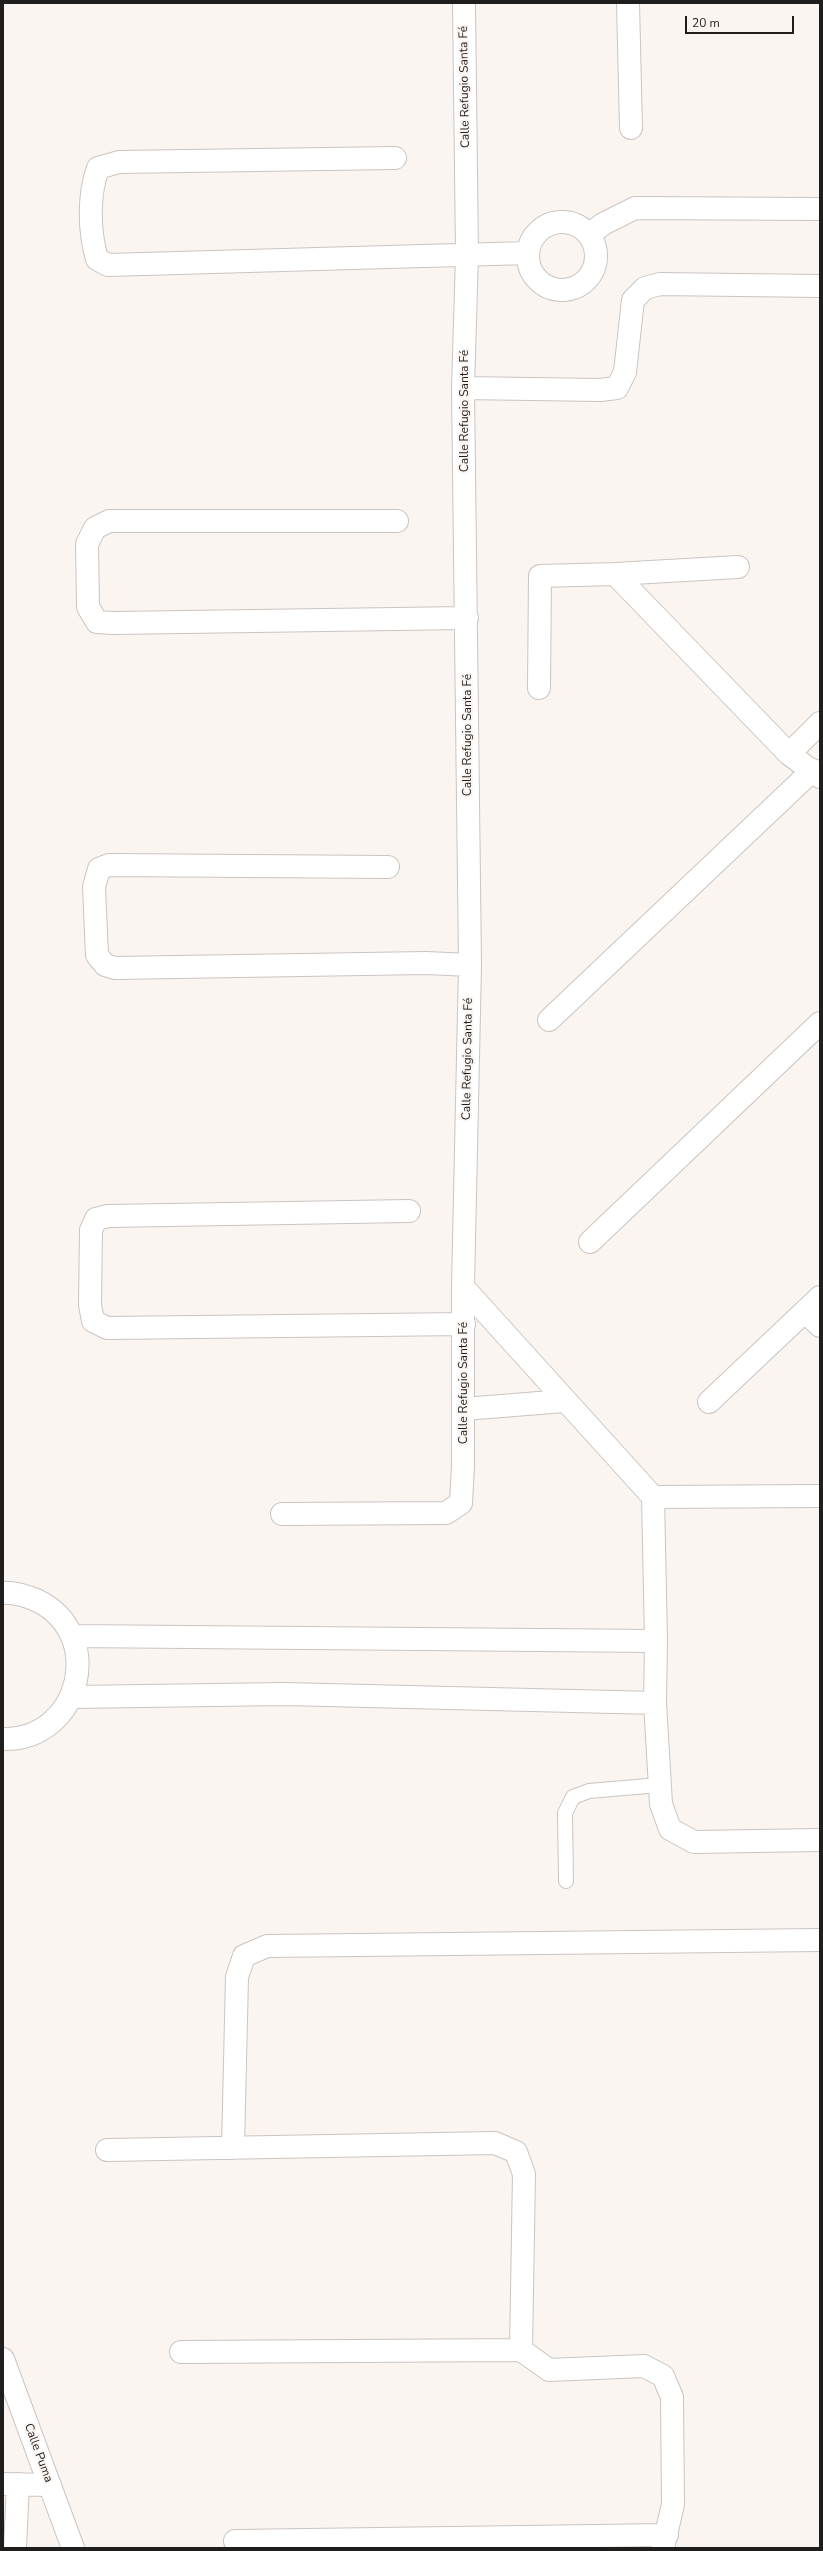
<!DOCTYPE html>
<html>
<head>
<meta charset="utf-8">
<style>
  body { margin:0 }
  #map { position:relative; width:823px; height:2551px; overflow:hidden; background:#fbf5f1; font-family:"Nunito Sans",sans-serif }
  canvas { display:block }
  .frame { position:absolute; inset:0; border:4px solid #201e1c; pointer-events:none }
  .scale { position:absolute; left:685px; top:16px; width:109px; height:18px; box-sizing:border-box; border:2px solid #201e1c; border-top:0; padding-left:5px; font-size:12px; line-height:14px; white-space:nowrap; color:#201e1c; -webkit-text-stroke:3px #fbf5f1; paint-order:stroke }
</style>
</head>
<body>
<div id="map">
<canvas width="823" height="2551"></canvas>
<div class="frame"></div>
<div class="scale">20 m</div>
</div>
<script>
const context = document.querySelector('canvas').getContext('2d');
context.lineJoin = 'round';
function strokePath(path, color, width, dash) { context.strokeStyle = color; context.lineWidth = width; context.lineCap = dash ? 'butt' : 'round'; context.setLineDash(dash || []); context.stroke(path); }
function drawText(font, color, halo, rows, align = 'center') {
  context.font = font + ' "Nunito Sans",sans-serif'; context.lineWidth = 4; context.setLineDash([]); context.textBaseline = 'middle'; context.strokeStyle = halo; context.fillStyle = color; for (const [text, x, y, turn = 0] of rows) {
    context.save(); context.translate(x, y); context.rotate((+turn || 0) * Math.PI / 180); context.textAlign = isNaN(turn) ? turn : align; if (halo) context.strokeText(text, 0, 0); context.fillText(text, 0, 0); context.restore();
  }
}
const service = new Path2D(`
  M566 1881 565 1813 573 1797 589 1791 659 1785`);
const minor = new Path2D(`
  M628 3 631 128
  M395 158 119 162 98 168C88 196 89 231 97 259L108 265 528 253
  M528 256a34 34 0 1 1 68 0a34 34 0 1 1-68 0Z
  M589 235 603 224 635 208 820 209
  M463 388 600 390 617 388 625 372 633 300 645 288 660 284 820 286
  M397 521H109L95 528 87 544 88 607 97 622 113 623 467 618
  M615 574 789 754 820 777
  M539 688 540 576 615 574 738 567
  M789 754 820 723
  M388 867 109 865 99 869 94 887 97 955 105 965 115 968 426 963 470 965
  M549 1020 813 770
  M409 1211 108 1216 96 1219 91 1230 90 1305 93 1321 107 1328 464 1324
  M590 1242 820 1023
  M463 1287 653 1497 656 1641 655 1703 661 1804 670 1829 694 1842 820 1840
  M805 1312 820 1326
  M709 1402 820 1297
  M464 1409 564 1401
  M653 1497 820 1496
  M282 1514 446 1513 461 1503 463 1466V1287L470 965 463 388 467 255 464 3
  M3 1593C14 1592 26 1596 36 1600 107 1633 81 1741 3 1739
  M72 1636 656 1641
  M72 1697 285 1694 655 1703
  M233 2148 237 1977 244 1956 267 1946 820 1940
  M107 2150 495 2143 516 2152 524 2174 521 2350
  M181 2352 521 2350 549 2370 644 2366 663 2376 672 2397 673 2504 663 2548
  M3 2484 50 2485
  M235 2541 667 2535
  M15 2548 18 2484`);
const tertiary = new Path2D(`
  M3 2359 73 2548`);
const streetNames = [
  ["Calle Refugio Santa Fé",465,87,-91],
  ["Calle Refugio Santa Fé",465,411,-90],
  ["Calle Refugio Santa Fé",468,735,-90],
  ["Calle Refugio Santa Fé",468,1059,-89],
  ["Calle Refugio Santa Fé",464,1383,-90],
  ["Calle Puma",38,2453,70]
];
strokePath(service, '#cbc4c0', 16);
strokePath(minor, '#cbc4c0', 24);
strokePath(tertiary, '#cbc4c0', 24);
strokePath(service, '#fff', 14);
strokePath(minor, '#fff', 22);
strokePath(tertiary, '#fff', 22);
drawText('12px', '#201e1c', '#fbf5f1', streetNames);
</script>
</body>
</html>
